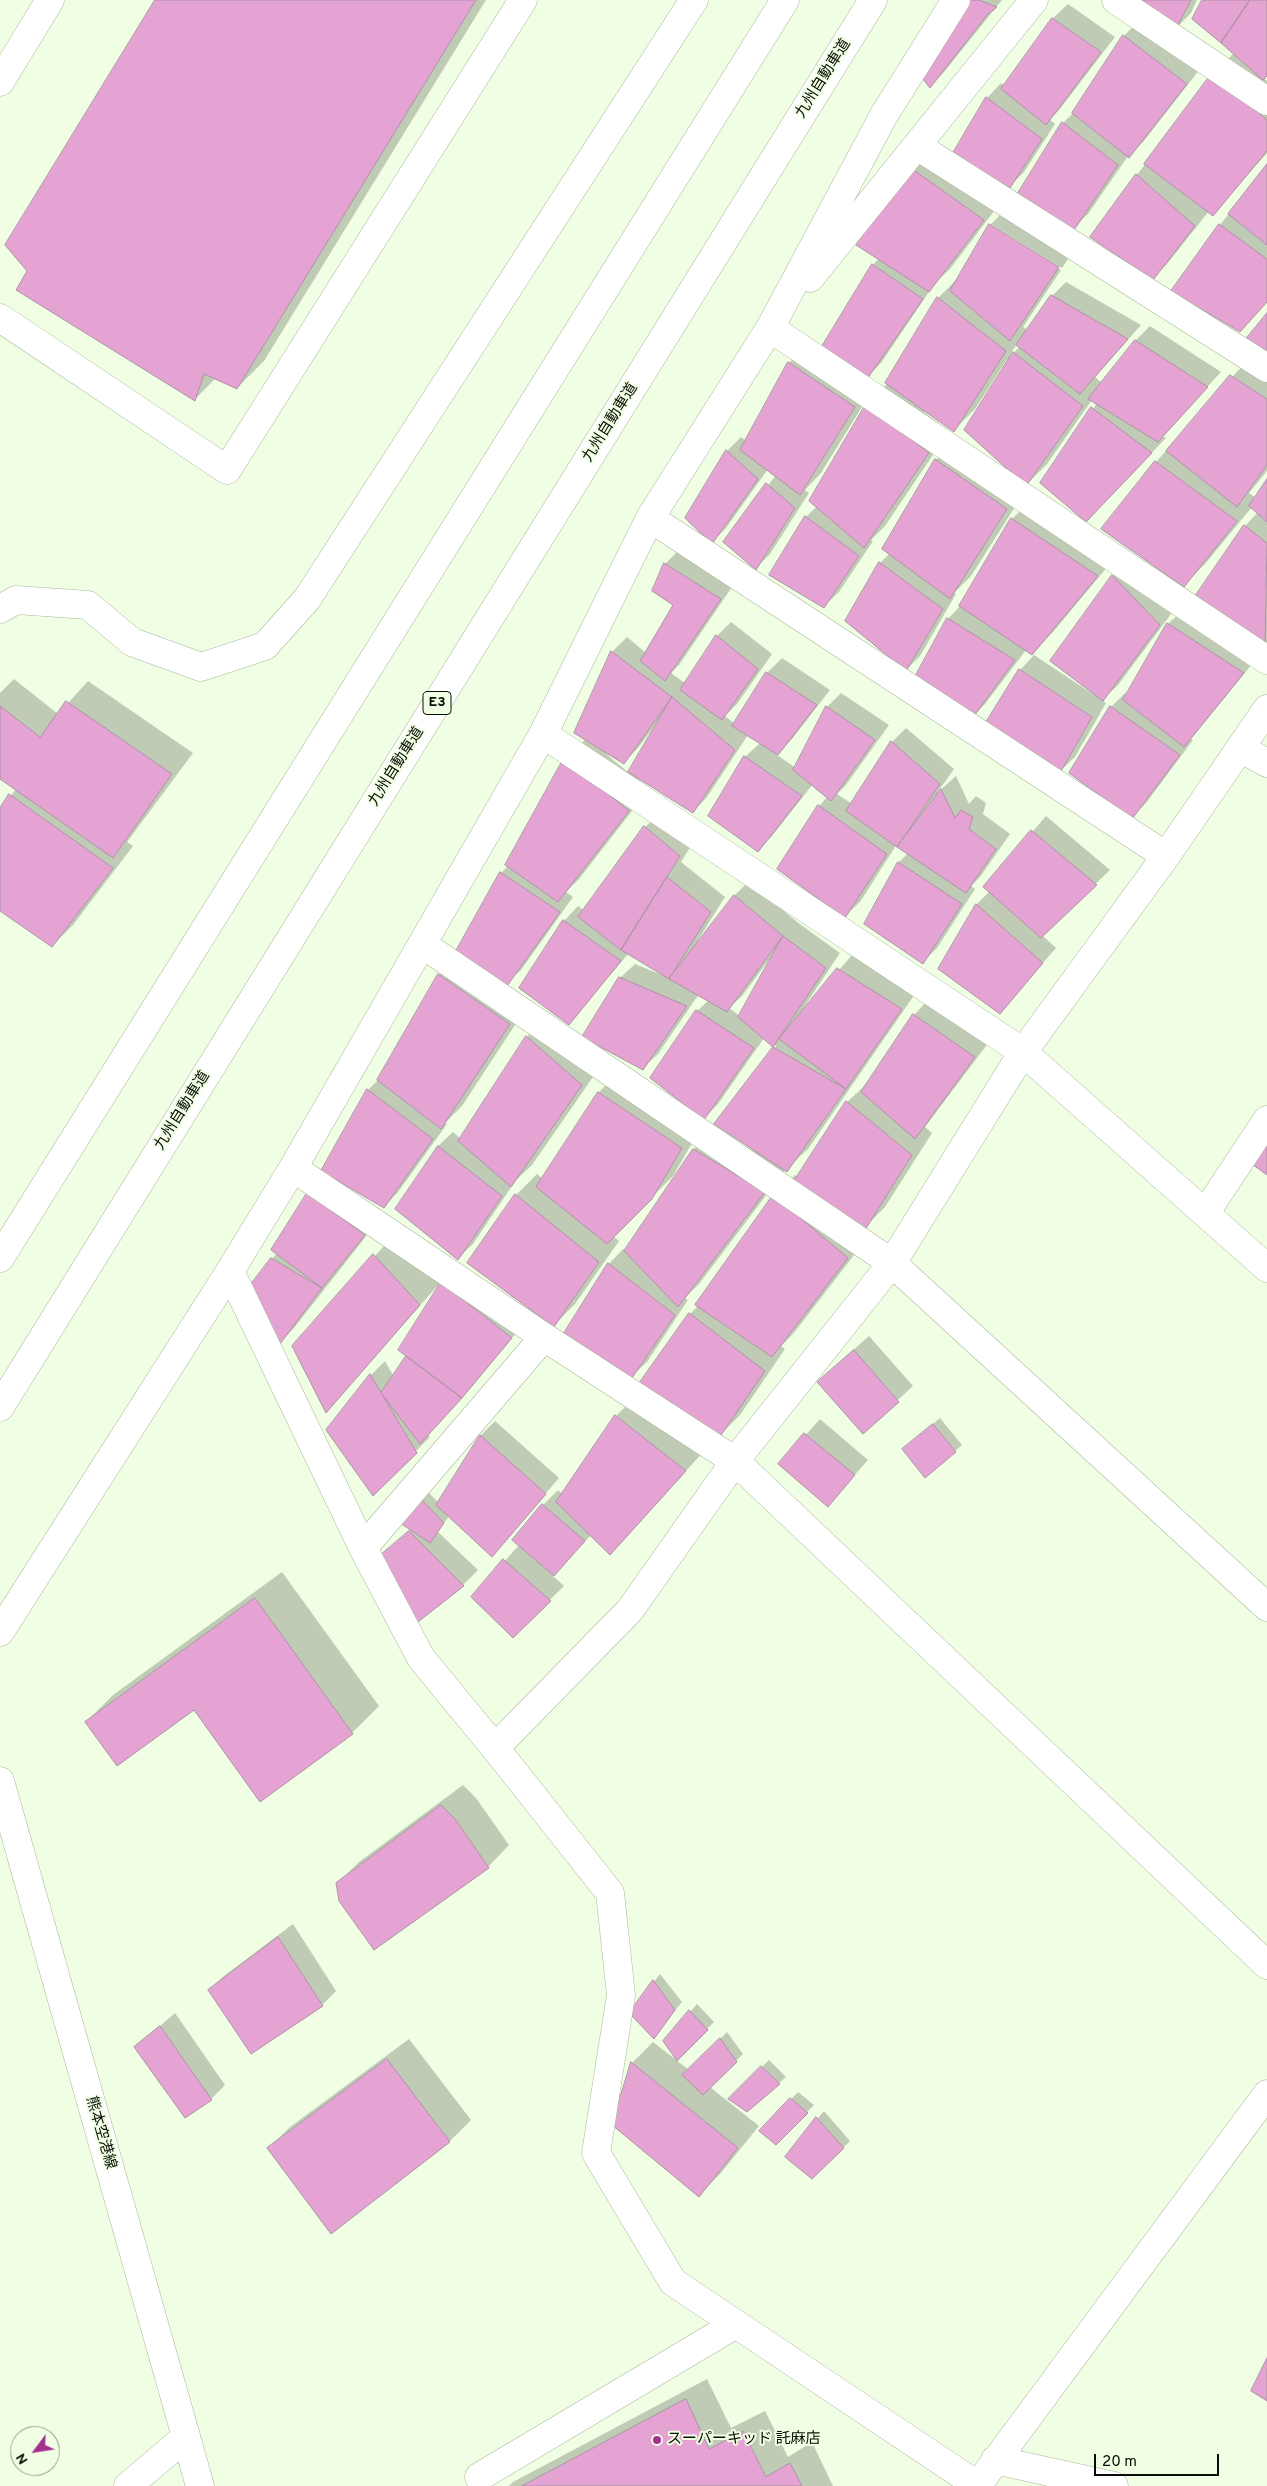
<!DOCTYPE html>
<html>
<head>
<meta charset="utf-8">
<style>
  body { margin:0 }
  #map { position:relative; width:1267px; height:2486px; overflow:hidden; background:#f0fee3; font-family:Overpass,sans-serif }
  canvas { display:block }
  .north { position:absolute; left:10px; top:2426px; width:50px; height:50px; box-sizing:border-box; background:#f0fee3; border:1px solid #949e8b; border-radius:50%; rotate:239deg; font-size:14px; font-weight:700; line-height:20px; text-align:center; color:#090d06 }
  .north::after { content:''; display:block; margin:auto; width:18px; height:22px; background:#a3328f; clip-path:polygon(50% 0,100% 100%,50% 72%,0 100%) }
  .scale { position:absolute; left:1094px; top:2454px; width:125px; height:22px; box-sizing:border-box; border:2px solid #090d06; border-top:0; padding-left:6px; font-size:15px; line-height:18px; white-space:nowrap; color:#090d06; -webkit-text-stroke:4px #f0fee3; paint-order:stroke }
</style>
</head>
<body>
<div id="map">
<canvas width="1267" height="2486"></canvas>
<div class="north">N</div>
<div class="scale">20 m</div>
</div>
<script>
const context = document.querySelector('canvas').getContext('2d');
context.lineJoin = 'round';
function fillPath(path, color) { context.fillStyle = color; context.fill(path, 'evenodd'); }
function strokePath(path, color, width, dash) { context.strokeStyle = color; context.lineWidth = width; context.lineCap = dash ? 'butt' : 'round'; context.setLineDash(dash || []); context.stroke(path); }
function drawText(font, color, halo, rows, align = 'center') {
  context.font = font + ' Overpass,"Noto Sans JP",sans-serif'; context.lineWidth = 4; context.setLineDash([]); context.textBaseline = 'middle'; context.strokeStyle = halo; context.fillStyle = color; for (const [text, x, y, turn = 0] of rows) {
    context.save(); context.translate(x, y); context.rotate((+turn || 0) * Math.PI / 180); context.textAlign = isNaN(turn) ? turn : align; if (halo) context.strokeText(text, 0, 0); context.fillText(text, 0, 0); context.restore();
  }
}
const shadow = new Path2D(`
  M157 0H486L264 361 237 388 216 378 195 399 29 271Z
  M969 0H1002L944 72 930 87Z
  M1140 0H1197L1191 13 1176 28Z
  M1203 0H1267V75L1264 78 1267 81V153L1213 214 1209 211 1167 264 1153 278 1091 236 1213 74 1234 53Z
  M1068 4 1115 37 1060 109 1050 120 1055 124 1024 172 1010 186 987 98 1001 83 1005 86 1053 18Z
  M1138 21 1200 69 1143 142 1128 156 1088 214 1073 228 1063 123 1074 112 1124 36Z
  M933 148 1004 198 950 269 935 283 881 363 867 377 873 265 879 258 912 169Z
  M1267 166V302L1220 225Z
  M1004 211 1072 253 1062 268 992 225V228L1061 270 1023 327 1028 330 1052 296 1066 282 1141 325 1095 377 1102 383 1136 340 1150 326 1221 372 1162 436 1166 438 1100 506 1042 483 1097 403 1092 400 1047 464 1026 485 1009 360 1007 359 975 409 954 430 925 410 924 412 949 431 885 526 871 540 873 541 839 592 824 606 806 517 817 506 867 405 888 383 938 298 960 276 990 225ZM1017 344 1020 346 1010 357 1009 356Z
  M810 342 875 386 821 473 805 490 809 493 770 554 756 568 725 542 776 475 768 469 726 528 712 542 727 451 741 437 746 441 789 363Z
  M1252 355 1267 364V471L1249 493 1256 498 1267 481V643L1265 645 1245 526 1258 512 1252 507 1205 564 1184 585 1103 529 1156 462Z
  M957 439 1027 488 971 576 954 593 956 594 920 656 906 670 880 563 890 553 936 460Z
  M1033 498 1118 554 1053 632 1032 654 1026 650 985 704 971 718 948 619 961 605 1012 519Z
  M679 550 734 584 679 665 671 673 686 684 717 636 731 622 772 654 737 704 725 716 735 724 767 673 782 658 830 690 792 739 777 755 796 768 827 707 841 693 889 725 846 785 837 794 852 804 892 742 906 728 954 769 937 793 956 776 969 804 976 796 986 803 983 814 1010 834 980 877 971 886 975 889 937 948 923 962 866 923 899 862 909 852 897 844 860 902 845 916 819 806 828 796 813 784 772 836 758 850 745 757 760 743 748 735 707 797 693 812 633 774 649 789 579 879 566 892 573 897 521 970 505 985 530 1002 462 1106 445 1123 447 1124 398 1192 384 1207 368 1090 380 1078 439 975 461 953 501 873 508 866 565 759 586 739 576 733 613 651 627 637 646 653 674 604 665 564ZM655 725 656 726 629 773 605 753 623 763 638 748Z
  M1128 561 1174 610 1118 685 1102 700 1106 703 1075 757 1060 771 1020 670 1034 655 1093 694 1094 692 1051 661 1113 576Z
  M1183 610 1257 658 1191 739 1193 740 1146 803 1132 817 1111 707 1125 693 1128 695 1168 624Z
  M14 679 58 714 88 681 193 753 127 842 133 846 73 925 52 946 0 909V810L16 789 0 777V693Z
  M660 813 694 841 681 862 725 897 698 940 700 941 735 895 749 881 797 922 840 953 804 1007 806 1008 852 955 915 994 808 1149 786 1169 699 1284 685 1298 688 1300 647 1362 632 1376 609 1264 623 1249 626 1251 694 1149 715 1128 752 1150 753 1148 716 1124 776 1046 764 1038 718 1104 704 1118 697 1011 709 1000 699 994 658 1054 643 1068 620 978 635 964 667 977 629 953 569 1023 521 987 564 921 578 906 584 910 645 827ZM771 957H772L740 1016 729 1008 742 996Z
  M1046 816 1110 870 1042 935 1056 948 1000 1012 940 969 977 904 990 891 985 887Z
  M928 1000 989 1042 925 1127 932 1133 885 1207 864 1228 868 1237 793 1334 781 1346 785 1349 740 1415 719 1436 690 1314 698 1306 774 1196 795 1175 798 1177 847 1102 869 1082 914 1015Z
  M548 1016 602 1064 532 1165 516 1180 473 1244 458 1258 438 1146 453 1132 461 1139 527 1037Z
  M620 1071 702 1126 673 1176 613 1236 619 1241 575 1304 554 1325 516 1195 537 1174 543 1179 599 1092Z
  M308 1194 378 1221 294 1328 280 1342 272 1259 277 1253Z
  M395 1234 440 1283 326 1411 293 1346Z
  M442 1283 525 1323 428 1435 430 1437 373 1494 327 1430 371 1375 385 1361 394 1377 408 1356Z
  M869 1336 913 1386 863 1432 833 1368Z
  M637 1395 706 1449 610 1554 591 1535 553 1576 564 1586 513 1636 473 1597 519 1545 514 1540 543 1505 558 1490 562 1494 616 1416Z
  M940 1418 962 1445 955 1451 903 1449Z
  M820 1419 868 1460 828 1505 780 1464Z
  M495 1421 559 1478 492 1556 449 1516 438 1532 478 1570 463 1585 415 1623 379 1558 411 1529 425 1489 439 1503 481 1435Z
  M282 1572 379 1706 352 1733 194 1709 86 1722 113 1695Z
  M463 1785 476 1798 509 1845 488 1867 338 1883 359 1862Z
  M293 1924 336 1991 322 2005 209 1990 224 1976Z
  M660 1974 682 2002 654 2037 630 2012Z
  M697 2004 714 2022 677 2059 664 2041Z
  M175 2013 225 2085 211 2099 136 2047Z
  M727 2032 743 2054 710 2087 759 2126 720 2174 699 2195 613 2125 632 2063 653 2042 689 2070Z
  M409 2039 471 2120 450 2141 331 2233 269 2148 290 2127Z
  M769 2060 786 2077 779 2083 730 2099Z
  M798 2092 814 2105 776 2143 761 2131Z
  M824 2111 850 2141 812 2178 787 2156Z
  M707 2379 731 2428 765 2411 788 2457 812 2442 833 2486H509L513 2482Z`);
const building = new Path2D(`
  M155 0H476L237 389 204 374 195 401 16 290 27 271 5 245Z
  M967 0H979L997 7 987 15 930 88 919 74Z
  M1138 0H1191L1176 29Z
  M1202 0H1250L1221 43 1192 19Z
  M1250 0H1267V76L1263 80 1221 43Z
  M1052 18 1101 52 1046 125 1001 89Z
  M1123 35 1187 84 1129 158 1072 113Z
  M1212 73 1267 120V151L1213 216 1144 164Z
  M986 97 1042 139 1010 188 953 153Z
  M1062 122 1118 165 1074 230 1018 193Z
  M1267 164V245L1228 214Z
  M911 168 984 220 929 292 856 245Z
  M1136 174 1195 226 1153 280 1090 237Z
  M989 224 1059 267 1010 341 950 291Z
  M1219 224 1267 259V302L1240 332 1171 291Z
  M872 264 923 299 867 379 821 348Z
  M1051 295 1128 339 1080 394 1016 345Z
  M937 297 1006 351 954 432 885 383Z
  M1267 313V351L1246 339Z
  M1135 340 1208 387 1158 442 1088 399Z
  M1013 352 1083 406 1026 486 964 430Z
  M788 362 855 407 800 495 740 450Z
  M1230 375 1267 399V465L1237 507 1166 451Z
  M866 404 929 453 864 548 809 501Z
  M1091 407 1152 453 1086 522 1040 483Z
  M726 450 758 479 712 544 685 518Z
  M935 459 1007 509 950 599 882 549Z
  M1155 461 1237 521 1184 587 1101 529Z
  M1267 479V522L1249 506Z
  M766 483 795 508 756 570 723 542Z
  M805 516 859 556 824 608 769 575Z
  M1011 518 1098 576 1032 655 959 606Z
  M1244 525 1267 543 1265 647 1196 595Z
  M879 562 943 609 906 671 845 621Z
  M664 563 721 599 665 681 640 661 673 605 652 591Z
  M1112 575 1160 625 1103 701 1050 661Z
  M947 618 1015 660 971 720 916 675Z
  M1167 623 1244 673 1184 747 1123 700Z
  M716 635 758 669 722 720 680 690Z
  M611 651 672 697 624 764 574 733Z
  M1019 669 1092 717 1060 773 985 724Z
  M766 672 817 705 778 755 732 726Z
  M672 697 735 750 693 813 628 772Z
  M66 701 172 774 113 858 0 779V706L40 737Z
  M826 706 875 740 831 801 793 770Z
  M1110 706 1180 755 1132 819 1069 773Z
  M891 741 940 784 897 847 846 811Z
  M744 756 802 796 758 852 708 816Z
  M564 758 629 811 558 902 505 865Z
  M941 789 955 818 961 810 973 817 969 829 996 849 966 893 897 847Z
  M9 794 113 868 52 947 0 911V808Z
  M818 805 887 854 845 918 777 869Z
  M644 826 680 856 621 950 578 917Z
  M1031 830 1097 885 1041 938 983 887Z
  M898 862 962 904 923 964 864 924Z
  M500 872 560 912 507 986 456 951Z
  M667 877 711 912 669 979 621 950Z
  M734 895 783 936 727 1012 669 979Z
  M976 904 1043 963 1000 1014 938 969Z
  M563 920 621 961 569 1025 519 988Z
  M783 936 826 968 773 1047 738 1017Z
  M837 968 902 1009 846 1089 779 1039Z
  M438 974 510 1024 441 1129 377 1080Z
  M619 977 687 1006 643 1070 582 1037Z
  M696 1010 754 1048 704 1120 650 1078Z
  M913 1014 975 1057 915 1139 861 1092Z
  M526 1036 582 1085 511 1187 458 1141Z
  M773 1047 846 1089 787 1172 714 1124Z
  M367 1089 433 1139 384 1208 321 1171Z
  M598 1092 682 1148 652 1199 607 1244 536 1187Z
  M846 1101 912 1155 865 1230 794 1181Z
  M1267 1127V1175L1245 1159Z
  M438 1146 502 1196 458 1260 395 1209Z
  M693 1149 765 1192 678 1307 624 1251Z
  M307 1193 365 1235 322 1288 271 1250Z
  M515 1194 599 1262 554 1327 467 1263Z
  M773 1195 848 1258 772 1357 695 1305Z
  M373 1254 420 1305 326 1413 292 1346Z
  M271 1258 322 1288 280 1344 251 1284Z
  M608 1263 675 1315 632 1378 564 1333Z
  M441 1282 512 1338 462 1398 398 1350Z
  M689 1313 765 1371 719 1438 638 1385Z
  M854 1350 899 1402 863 1434 817 1382Z
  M406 1356 462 1398 420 1444 381 1393Z
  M370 1374 417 1453 373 1496 326 1430Z
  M615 1415 686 1471 610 1555 556 1502Z
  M933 1424 956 1452 925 1478 902 1449Z
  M804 1433 855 1475 828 1507 778 1464Z
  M480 1435 546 1494 492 1557 436 1505Z
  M417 1495 444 1523 430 1543 400 1523Z
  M542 1504 585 1541 554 1576 512 1540Z
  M409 1531 464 1586 414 1625 377 1558Z
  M503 1559 551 1601 513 1638 471 1597Z
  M255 1598 353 1734 260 1802 194 1710 117 1766 85 1722Z
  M441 1805 455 1819 489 1868 374 1950 339 1901 336 1883Z
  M278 1937 323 2006 251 2054 208 1990Z
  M653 1980 675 2010 654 2039 629 2013Z
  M689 2010 708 2030 677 2061 663 2041Z
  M160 2026 212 2100 185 2118 134 2047Z
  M720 2038 737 2062 703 2095 682 2075Z
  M387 2059 450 2142 331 2234 267 2148Z
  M631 2062 738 2148 699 2197 612 2125Z
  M761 2066 780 2084 747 2112 728 2099Z
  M790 2098 808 2113 776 2145 759 2131Z
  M816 2117 844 2148 812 2179 785 2157Z
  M1267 2358V2401L1251 2391Z
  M686 2399 709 2449 743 2431 766 2477 790 2463 802 2486H522Z`);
const minor = new Path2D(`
  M1116 0 1267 101
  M0 82 50 0
  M917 146 1267 368
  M810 278 1034 0
  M0 318 227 470 523 0
  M770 328 1267 660
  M650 518 1166 856
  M0 609 16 600 88 605 132 642 201 667 265 646 307 599 694 0
  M543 734 1023 1052 1267 1268
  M1240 748 1267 763
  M422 944 892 1263 1267 1607
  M293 1168 544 1337 735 1461 1267 1965
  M1206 1212 1267 1120
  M230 1271 363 1548 421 1658 495 1748
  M363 1548 544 1337
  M0 1632 230 1271 293 1168 543 734 650 518 770 328 884 115 956 0
  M995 2460 1114 2486
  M479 2477 736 2324
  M977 2485 673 2282 596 2153 621 1995 610 1893 495 1748 630 1610 735 1461 892 1263 1023 1052 1166 856 1267 709
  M128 2486 186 2437
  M977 2486 1267 2094`);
const major = new Path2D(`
  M0 1781 200 2486`);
const highway = new Path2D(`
  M0 1258 785 0
  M0 1407 873 0`);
const markers = [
  [657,2440,5,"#a3328f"]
];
const shields = [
  [437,703,28]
];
const shieldNames = [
  ["E3",437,703]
];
const streetNames = [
  ["九州自動車道",824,79,-58],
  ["九州自動車道",611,423,-58],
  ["九州自動車道",397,767,-58],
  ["九州自動車道",183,1111,-58],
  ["熊本空港線",100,2133,74]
];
const poiNames = [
  ["スーパーキッド 託麻店",667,2440]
];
fillPath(shadow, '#0003');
fillPath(building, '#e5a3d4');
strokePath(building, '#ab93a4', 1);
strokePath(minor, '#aab79e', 29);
strokePath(major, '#aab79e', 29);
strokePath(highway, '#aab79e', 29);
strokePath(minor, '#fff', 28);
strokePath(major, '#fff', 28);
strokePath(highway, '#fff', 28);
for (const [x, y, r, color] of markers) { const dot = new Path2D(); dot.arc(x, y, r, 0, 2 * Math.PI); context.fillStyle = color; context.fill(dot); strokePath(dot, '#f0fee3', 2); }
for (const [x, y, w] of shields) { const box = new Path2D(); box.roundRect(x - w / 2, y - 11.5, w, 23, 4); context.fillStyle = '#f0fee3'; context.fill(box); strokePath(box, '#090d06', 1); }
drawText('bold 14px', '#090d06', null, shieldNames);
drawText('15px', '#090d06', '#f0fee3', streetNames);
drawText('15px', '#090d06', '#f0fee3', poiNames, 'left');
</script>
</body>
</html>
